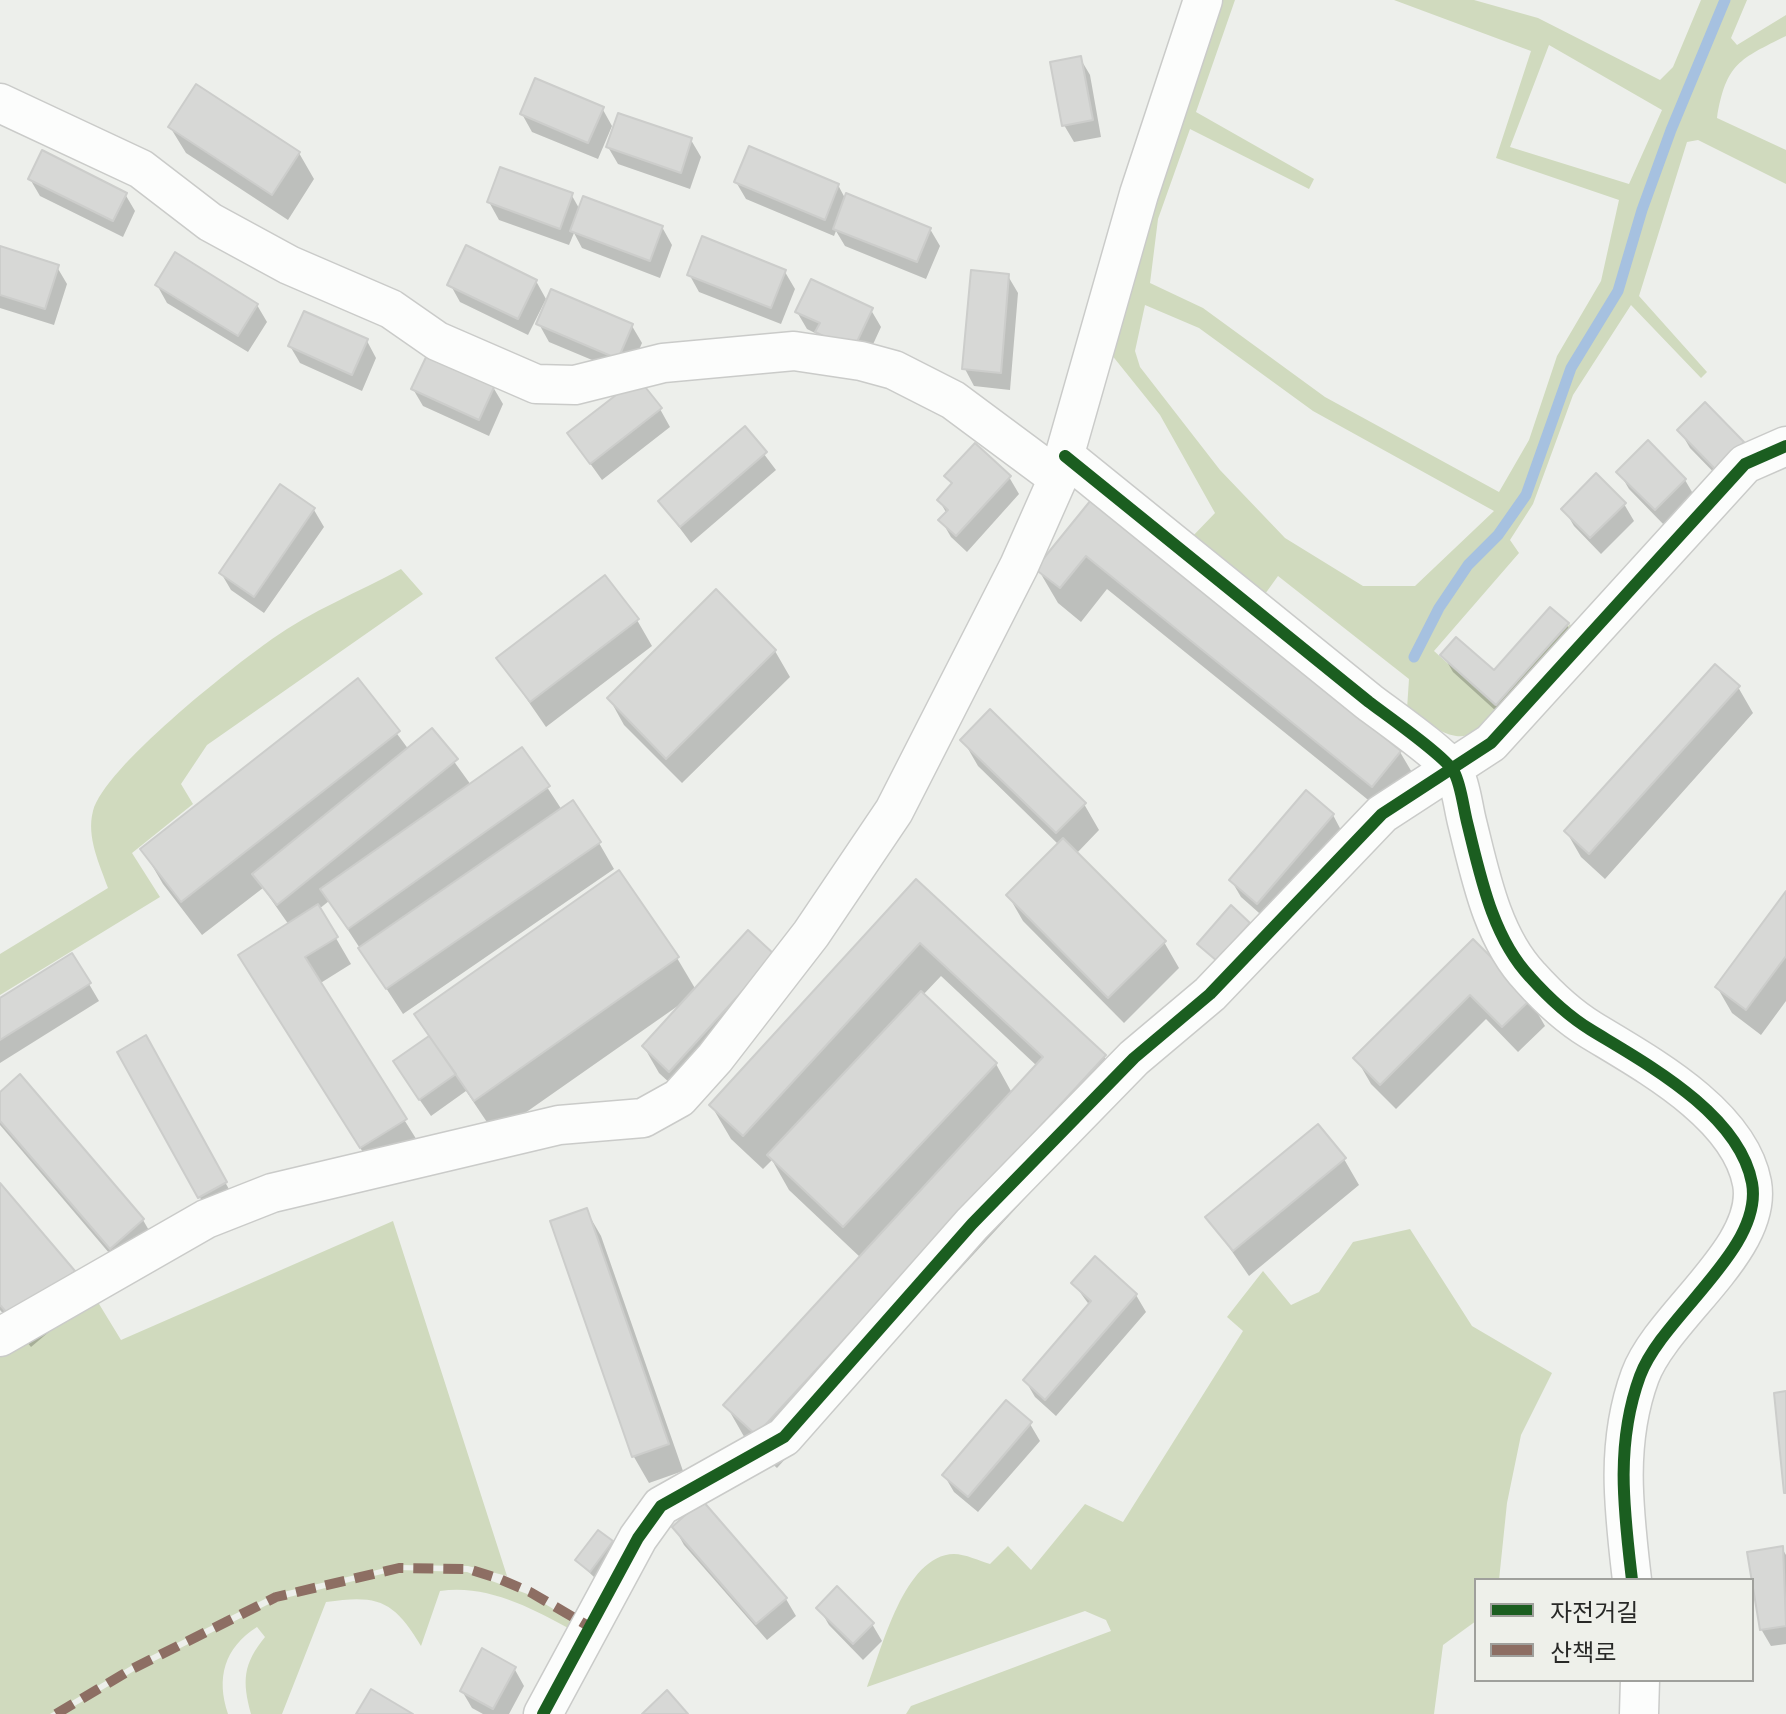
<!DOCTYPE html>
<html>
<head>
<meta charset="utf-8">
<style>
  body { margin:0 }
  #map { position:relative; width:1786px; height:1714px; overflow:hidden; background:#edefeb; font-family:Raleway,"Noto Sans KR",sans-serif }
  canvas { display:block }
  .legend { position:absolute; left:1474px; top:1578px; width:280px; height:104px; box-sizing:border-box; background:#eef0ea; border:2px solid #9fa09c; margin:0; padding:10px 14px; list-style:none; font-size:24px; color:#282927 }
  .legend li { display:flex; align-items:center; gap:16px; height:40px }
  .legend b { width:40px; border:2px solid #9fa09c }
</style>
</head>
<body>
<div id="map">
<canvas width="1786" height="1714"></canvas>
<ul class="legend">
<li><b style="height:10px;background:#1b5e20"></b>자전거길</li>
<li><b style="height:10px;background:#8d6e63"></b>산책로</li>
</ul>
</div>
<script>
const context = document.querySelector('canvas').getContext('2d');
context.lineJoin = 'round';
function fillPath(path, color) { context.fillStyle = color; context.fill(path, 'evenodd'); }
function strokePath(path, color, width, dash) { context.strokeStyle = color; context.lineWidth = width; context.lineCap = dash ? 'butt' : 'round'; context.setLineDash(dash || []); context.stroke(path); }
const green = new Path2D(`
  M1219 0H1235L1196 112 1314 179 1309 189 1190 129 1158 219 1150 283 1203 308 1325 397 1499 492 1529 440 1557 356 1601 281 1619 200 1496 158 1531 51 1394 0H1474L1538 18 1660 80 1673 67 1701 0H1722L1639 209 1616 290 1569 367 1524 494 1496 533 1466 564 1437 607 1413 661 1470 567 1501 537 1528 496 1573 369 1621 292 1644 211 1726 4 1729 0H1747L1731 38 1737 45 1786 15V36C1740 59 1726 63 1717 118L1786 150V184L1698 140 1687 142 1639 296 1707 372 1701 378 1631 305 1573 395 1533 504 1510 540 1519 553 1434 651 1495 706 1570 624 1574 632C1550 659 1494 742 1456 736 1438 733 1422 719 1407 709L1409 679 1278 576 1260 601 1190 539 1215 513 1160 415 1111 354ZM1549 45 1662 110 1629 184 1510 147ZM1145 305 1199 328 1313 411 1494 511 1415 586H1363L1285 538 1220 470 1140 367 1135 351Z
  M401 569 423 594 207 745 181 784 193 804 132 853 160 897 0 995V954L108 888C100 865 86 837 93 811 105 767 231 668 272 639 311 611 359 592 401 569Z
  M393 1221 507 1576 468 1566 398 1565 275 1594 131 1666 50 1714H0V1357L96 1299 121 1340Z
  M1410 1229 1472 1326 1552 1373 1521 1435 1507 1503 1499 1580H1476V1621L1443 1645 1434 1714H906L911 1706 1111 1631 1106 1620 1085 1611 867 1687C882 1649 904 1555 954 1554 965 1554 980 1561 990 1564L1008 1546 1031 1570 1085 1504 1123 1522 1243 1331 1227 1317 1263 1271 1291 1305 1319 1292 1353 1242Z
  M398 1570 467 1572 530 1595 575 1622 570 1629C531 1608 487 1584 440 1591L421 1646C394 1601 379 1594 326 1602L282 1714H251C242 1681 243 1664 265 1637L257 1627C224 1648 216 1678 228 1714H61L134 1671 277 1600Z`);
const shadow = new Path2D(`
  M1080 58 1090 75 1101 137 1074 142 1064 125Z
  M602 108 612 126 598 159 532 132 522 114Z
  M170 127 299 153 314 179 288 220 186 153Z
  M691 140 701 157 690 189 618 164 608 147Z
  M30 179 125 194 135 211 123 237 40 196Z
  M736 182 838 185 846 200 930 229 940 246 926 279 845 246 836 231 834 236 746 199Z
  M571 194 580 210 662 227 672 245 660 278 582 248 574 233 569 245 499 220 489 202Z
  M0 248 57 267 67 284 54 325 0 308Z
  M785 272 795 289 781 324 699 292 689 274Z
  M1008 276 1018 293 1010 390 974 386 965 369Z
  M536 281 546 299 528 335 460 302 450 284Z
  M157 285 257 305 267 322 248 352 167 303Z
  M871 310 881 327 863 366 828 349 819 335 807 329 797 312Z
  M539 324 632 326 642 343 628 375 549 342Z
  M367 341 376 358 362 391 300 363 290 346Z
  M493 387 503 404 489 436 423 406 413 389Z
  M660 409 670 427 602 480 569 434Z
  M745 429 776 470 691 543 660 502Z
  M1680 431 1743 443 1753 460 1727 486 1690 448Z
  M1619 472 1685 480 1695 497 1665 526 1629 489Z
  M947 476 1009 477 1019 494 967 552 951 537 941 520 947 514 939 500 952 485Z
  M1091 503 1400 752 1420 786 1393 820 1107 589 1081 622 1058 603 1038 569Z
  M1624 504 1634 521 1601 554 1574 526 1564 509Z
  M314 510 324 527 264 613 231 590 221 573Z
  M637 620 652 646 546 727 499 659Z
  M1567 625 1577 642 1507 721 1453 672 1443 655 1494 673Z
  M775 651 790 677 682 783 624 725 609 698Z
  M358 681 409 750 432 731 471 785 522 749 562 810 599 843 614 869 403 1014 329 901 319 909 351 964 319 984 420 1145 376 1173 256 982 289 925 263 888 202 935 163 884 143 850Z
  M1738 687 1753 713 1605 879 1581 857 1566 831Z
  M963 740 1084 804 1099 830 1076 854 1164 942 1179 968 1124 1023 1023 921 1008 895 1059 845 978 766Z
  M1333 815 1342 832 1267 920 1241 897 1231 880Z
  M916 882 1104 1056 1124 1091 777 1468 746 1440 726 1405 861 1258 789 1190 772 1160 763 1169 731 1139 711 1105ZM941 976 1037 1066 1012 1093 996 1064 923 995Z
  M1786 895V1001L1761 1035 1732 1013 1717 987Z
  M1249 924 1253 932 1222 967 1200 944Z
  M1473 942 1530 1000 1545 1026 1518 1052 1486 1019 1396 1109 1371 1084 1356 1058Z
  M774 957 685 1097 659 1073 644 1047 682 1003 495 1134 466 1091 431 1116 405 1079 430 1037 416 1014 677 958 696 990Z
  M89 984 99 1001 0 1063V1000Z
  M145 1038 235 1200 209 1214 120 1052Z
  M20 1077 143 1220 158 1246 127 1274 0 1125V1094Z
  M1344 1159 1359 1185 1249 1276 1208 1217Z
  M0 1186 73 1273 88 1299 31 1347 0 1310Z
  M586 1210 601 1236 683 1471 649 1483 634 1457 552 1222Z
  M1074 1284 1136 1295 1146 1312 1056 1416 1035 1397 1025 1380 1090 1306Z
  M1030 1424 1040 1441 978 1512 954 1492 944 1475Z
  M674 1527 786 1599 796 1616 767 1640 684 1545Z
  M611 1542 616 1550 595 1578 577 1561Z
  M1782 1548 1786 1555V1644L1771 1646 1761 1629Z
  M819 1608 872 1624 882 1641 863 1660 829 1625Z
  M514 1668 524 1686 509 1714H483L472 1708 462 1691Z`);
const stream = new Path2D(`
  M1414 657 1439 608 1468 565 1498 535 1526 495 1571 368 1618 291 1642 210 1671 130 1725 0`);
const building = new Path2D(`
  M1081 56 1093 120 1062 126 1050 62Z
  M535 78 604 107 588 143 520 114Z
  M196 84 300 152 272 195 168 127Z
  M618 113 692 138 681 173 606 147Z
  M749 146 839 184 825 220 734 182Z
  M42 150 127 193 113 221 28 179Z
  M500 167 573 193 560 229 487 202Z
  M846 193 931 228 917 262 833 229Z
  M583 196 663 226 650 261 570 231Z
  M702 236 786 270 771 308 687 275Z
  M466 245 537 280 518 319 447 285Z
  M0 246 59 265 45 309 0 295Z
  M175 252 258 304 238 336 155 285Z
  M971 270 1009 274 1001 373 962 369Z
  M811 279 873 308 853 350 815 332 820 323 795 312Z
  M551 289 633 324 618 359 536 324Z
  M304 311 368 339 352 375 288 346Z
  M427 355 495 385 479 420 411 389Z
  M638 378 662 408 590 464 567 433Z
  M1705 402 1744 442 1716 470 1677 430Z
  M745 426 767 452 680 527 658 501Z
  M1648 440 1686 479 1655 510 1616 472Z
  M975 443 1011 476 956 536 938 520 948 510 937 500 952 483 944 476Z
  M1596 473 1626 503 1590 538 1561 509Z
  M280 484 315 508 254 597 219 573Z
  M1091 500 1401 751 1372 787 1086 556 1060 588 1035 569Z
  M605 575 639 619 530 702 496 658Z
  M716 589 776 650 666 759 607 698Z
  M1550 607 1569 623 1496 705 1440 655 1456 637 1494 670Z
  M1715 664 1740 686 1589 854 1564 831Z
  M358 678 400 731 181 902 140 849Z
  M990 709 1086 803 1056 833 960 740Z
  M432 728 458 759 277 905 252 874Z
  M522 747 550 786 348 929 320 889Z
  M1306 790 1334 814 1257 904 1229 880Z
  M573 800 601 842 386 989 358 948Z
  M1063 838 1166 941 1108 998 1006 895Z
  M619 870 679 957 474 1101 414 1014Z
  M916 879 1106 1055 756 1435 723 1405 1043 1057 920 943 743 1136 709 1105Z
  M1786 891V956L1746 1010 1715 987Z
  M318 904 338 937 305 957 407 1119 360 1148 238 955Z
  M1231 905 1250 923 1217 961 1197 944Z
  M748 930 775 955 669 1072 642 1046Z
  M1473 939 1532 998 1502 1027 1470 995 1380 1085 1353 1058Z
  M72 953 91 983 0 1040V998Z
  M921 991 997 1063 843 1227 767 1155Z
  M146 1035 227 1182 198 1198 117 1052Z
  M429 1036 456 1074 419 1100 393 1061Z
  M20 1074 144 1219 110 1249 0 1121V1092Z
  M1318 1124 1346 1158 1233 1251 1205 1217Z
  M0 1183 75 1271 15 1322 0 1305Z
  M587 1208 669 1444 632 1457 550 1221Z
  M1095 1256 1137 1294 1045 1400 1023 1380 1091 1301 1071 1283Z
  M1786 1391V1493H1784L1774 1393Z
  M1006 1400 1032 1422 968 1497 942 1475Z
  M702 1500 787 1598 756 1624 672 1527Z
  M598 1530 613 1541 590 1572 575 1560Z
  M1783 1546 1786 1626 1760 1630 1747 1552Z
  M837 1586 874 1623 853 1644 816 1608Z
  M482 1648 516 1667 493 1709 460 1691Z
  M371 1689 413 1714H356Z
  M667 1690 688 1714H642Z`);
const minor = new Path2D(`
  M0 103 141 169 210 222 289 265 391 309 437 341 536 384 575 385 663 363 794 351 861 361 894 370 953 400 1058 478
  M1065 456C1166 538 1267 620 1369 702 1386 715 1445 756 1454 772 1461 785 1463 806 1467 822 1480 874 1492 937 1530 977 1548 997 1568 1016 1591 1030 1645 1063 1739 1113 1752 1183 1764 1249 1662 1316 1640 1376 1615 1444 1624 1511 1632 1580
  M0 1337 206 1219 272 1193 559 1125 643 1118 679 1098 715 1058 811 934 894 811 1019 566 1058 478 1139 194 1203 0
  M543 1714 638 1538 661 1506 784 1437 972 1224 1134 1058 1210 994 1382 814 1491 743 1745 464 1786 446
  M1639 1714 1640 1680`);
const quiet = new Path2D(`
  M56 1714 132 1669 276 1597 399 1568 468 1569 497 1578 530 1592 590 1627`);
const cycleway = new Path2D(`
  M1065 456C1166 538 1267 620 1369 702 1386 715 1445 756 1454 772 1461 785 1463 806 1467 822 1480 874 1492 937 1530 977 1548 997 1568 1016 1591 1030 1645 1063 1739 1113 1752 1183 1764 1249 1662 1316 1640 1376 1615 1444 1624 1511 1632 1580
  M543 1714 638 1538 661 1506 784 1437 972 1224 1134 1058 1210 994 1382 814 1491 743 1745 464 1786 446`);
fillPath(green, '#d0dabe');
fillPath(shadow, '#0003');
strokePath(stream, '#a6c1e0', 11);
fillPath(building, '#d7d8d6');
strokePath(building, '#cccdcb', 2);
strokePath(minor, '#cacbc9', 41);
strokePath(minor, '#fcfdfc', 38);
strokePath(quiet, '#8d6e63', 10, [20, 10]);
strokePath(cycleway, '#1b5e20', 12);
</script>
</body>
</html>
